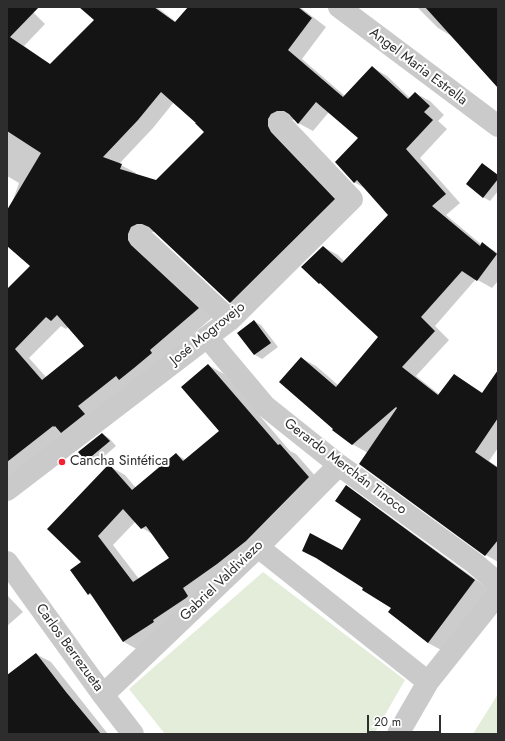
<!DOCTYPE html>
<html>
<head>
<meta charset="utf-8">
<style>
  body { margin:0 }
  #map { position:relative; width:505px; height:741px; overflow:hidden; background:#fff; font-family:Jost,sans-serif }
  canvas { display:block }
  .frame { position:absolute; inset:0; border:8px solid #2d2d2d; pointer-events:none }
  .scale { position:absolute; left:367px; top:715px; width:74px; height:18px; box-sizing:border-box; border:2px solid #2d2d2d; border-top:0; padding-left:5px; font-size:12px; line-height:14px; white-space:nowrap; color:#2d2d2d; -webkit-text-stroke:3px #fff; paint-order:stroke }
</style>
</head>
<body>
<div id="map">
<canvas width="505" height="741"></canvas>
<div class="frame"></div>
<div class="scale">20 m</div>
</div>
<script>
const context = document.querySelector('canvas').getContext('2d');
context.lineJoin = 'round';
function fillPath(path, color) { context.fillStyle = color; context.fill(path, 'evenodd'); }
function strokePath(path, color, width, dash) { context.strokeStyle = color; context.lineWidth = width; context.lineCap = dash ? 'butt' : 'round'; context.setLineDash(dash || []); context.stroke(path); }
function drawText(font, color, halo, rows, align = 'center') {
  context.font = font + ' Jost,sans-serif'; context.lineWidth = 4; context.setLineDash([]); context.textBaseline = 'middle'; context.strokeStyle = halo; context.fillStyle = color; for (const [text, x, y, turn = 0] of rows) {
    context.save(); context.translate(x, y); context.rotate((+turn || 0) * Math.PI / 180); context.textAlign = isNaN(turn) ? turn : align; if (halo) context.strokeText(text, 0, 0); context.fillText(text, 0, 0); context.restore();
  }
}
const green = new Path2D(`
  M263 572 405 680 374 734H165L129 689Z
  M498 694V734H473Z`);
const shadow = new Path2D(`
  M7 7H28L45 24 24 46 51 65 95 20 80 7H159L158 8 176 22 189 7H300L326 27 302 59 345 96 372 67 387 76 410 98 415 93 430 101 444 115 438 121 447 129 420 158 460 203 446 215 482 245 483 244 498 253V281L492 288 476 279 435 326 449 340 416 376 440 395 454 375 483 393 498 381V448L489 461 498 467V562L486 555 361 464 368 453 352 444 301 358 316 366 338 385 380 336 323 247 338 255 345 262 389 215 366 189 354 182 359 138 329 112 313 131 298 123 295 119 286 122 349 208 245 310 230 302 155 232H152L146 235 213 317 164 359 7 479V290L31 266 8 246 7 247V212L12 203 19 183 7 176ZM174 102 205 132 156 181 135 175 136 173 119 164 153 128ZM61 326 66 329 68 327 86 346 46 377 29 358Z
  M417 7H486L498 19V83L453 37 438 28Z
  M482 164 498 175V191L490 201 483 197Z
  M254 321 261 325 278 347 262 359 255 355 238 333Z
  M208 365 224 374 290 451 296 454 325 487 140 651 124 642 94 597 89 594 83 562 109 466 125 475 136 488 176 454 186 460 221 431ZM136 521 142 528 154 535 170 558 139 579 113 545Z
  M102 434 109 438 116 446 94 465 87 461 79 452Z
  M346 487 360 495 489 589 443 651 428 643 389 612 392 608 365 588 343 551 363 519Z
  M7 595 23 612 7 626Z
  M36 654 51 662 108 734H7V676Z`);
const building = new Path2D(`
  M7 7H39L10 37 50 64 94 20 79 7H154L175 22 188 7H298L312 18 288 50 343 97 372 66 408 99 415 92 430 106 424 112 433 120 406 149 446 194 432 206 480 246 482 242 497 254 477 281 462 271 421 317 435 331 402 367 438 395 454 374 482 393 498 370V418L475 452 498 468V540L485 556 359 464 397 408 396 407 352 445 332 430 333 429 279 382 301 357 336 387 378 337 320 283 319 284 301 267 323 246 342 263 388 215 357 180 354 183 335 162 358 138 316 102 298 124 289 114 284 111H277L271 114 268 119V126L271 132 335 199 230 303 149 227 142 224H137L131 227 128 234V240L131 245 199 308 150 350 152 353 134 368 119 380 116 376 78 406 85 414 61 433 55 426 54 427 53 426 7 462V289L30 266 7 246V210L41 153 7 131ZM161 92 196 123H195L204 132 156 180 120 169 122 164 103 157 138 120ZM57 315 84 346 42 380 15 349 46 317 51 321Z
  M425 7H498V88Z
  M482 163 498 175V179L483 198 466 184Z
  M254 320 271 343 254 355 237 333Z
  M208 364 278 445 280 444 309 477 246 541 217 564 183 588 188 596 186 598 153 620 154 622 123 642 90 593 88 595 70 570 81 562 47 529 109 464 132 490 176 453 183 461 219 431 181 387ZM123 509 141 529 146 526 169 558 133 582 98 536Z
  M102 433 110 441 86 461 78 452Z
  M346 485 475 580 428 643 388 612 391 608 362 590 363 588 316 558 302 551 310 533 342 550 361 519 335 501Z
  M36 653 66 692 101 734H7V675Z`);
const minor = new Path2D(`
  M339 7 498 126
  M140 236 230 320
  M207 337 265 406 339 465 473 562 498 583
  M7 490 207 337 230 320 352 199 280 123
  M258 547 428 682
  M7 562 103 695 133 734
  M103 695 258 547 339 465
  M398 734 428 682 498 594`);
const markers = [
  [62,462,4,"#f22231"]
];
const streetNames = [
  ["Angel Maria Estrella",418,67,37],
  ["José Mogrovejo",208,334,-39],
  ["Gerardo Merchán Tinoco",345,467,37],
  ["Gabriel Valdiviezo",222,581,-44],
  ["Carlos Berrezueta",69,648,54]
];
const poiNames = [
  ["Cancha Sintética",70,462]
];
fillPath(green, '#e4ecda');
fillPath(shadow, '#0003');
fillPath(building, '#141414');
strokePath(minor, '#cacaca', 22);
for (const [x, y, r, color] of markers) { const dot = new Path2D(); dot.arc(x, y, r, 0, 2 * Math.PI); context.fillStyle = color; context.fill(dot); strokePath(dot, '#fff', 1.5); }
drawText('14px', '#2d2d2d', '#fff', streetNames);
drawText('14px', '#2d2d2d', '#fff', poiNames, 'left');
</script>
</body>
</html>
